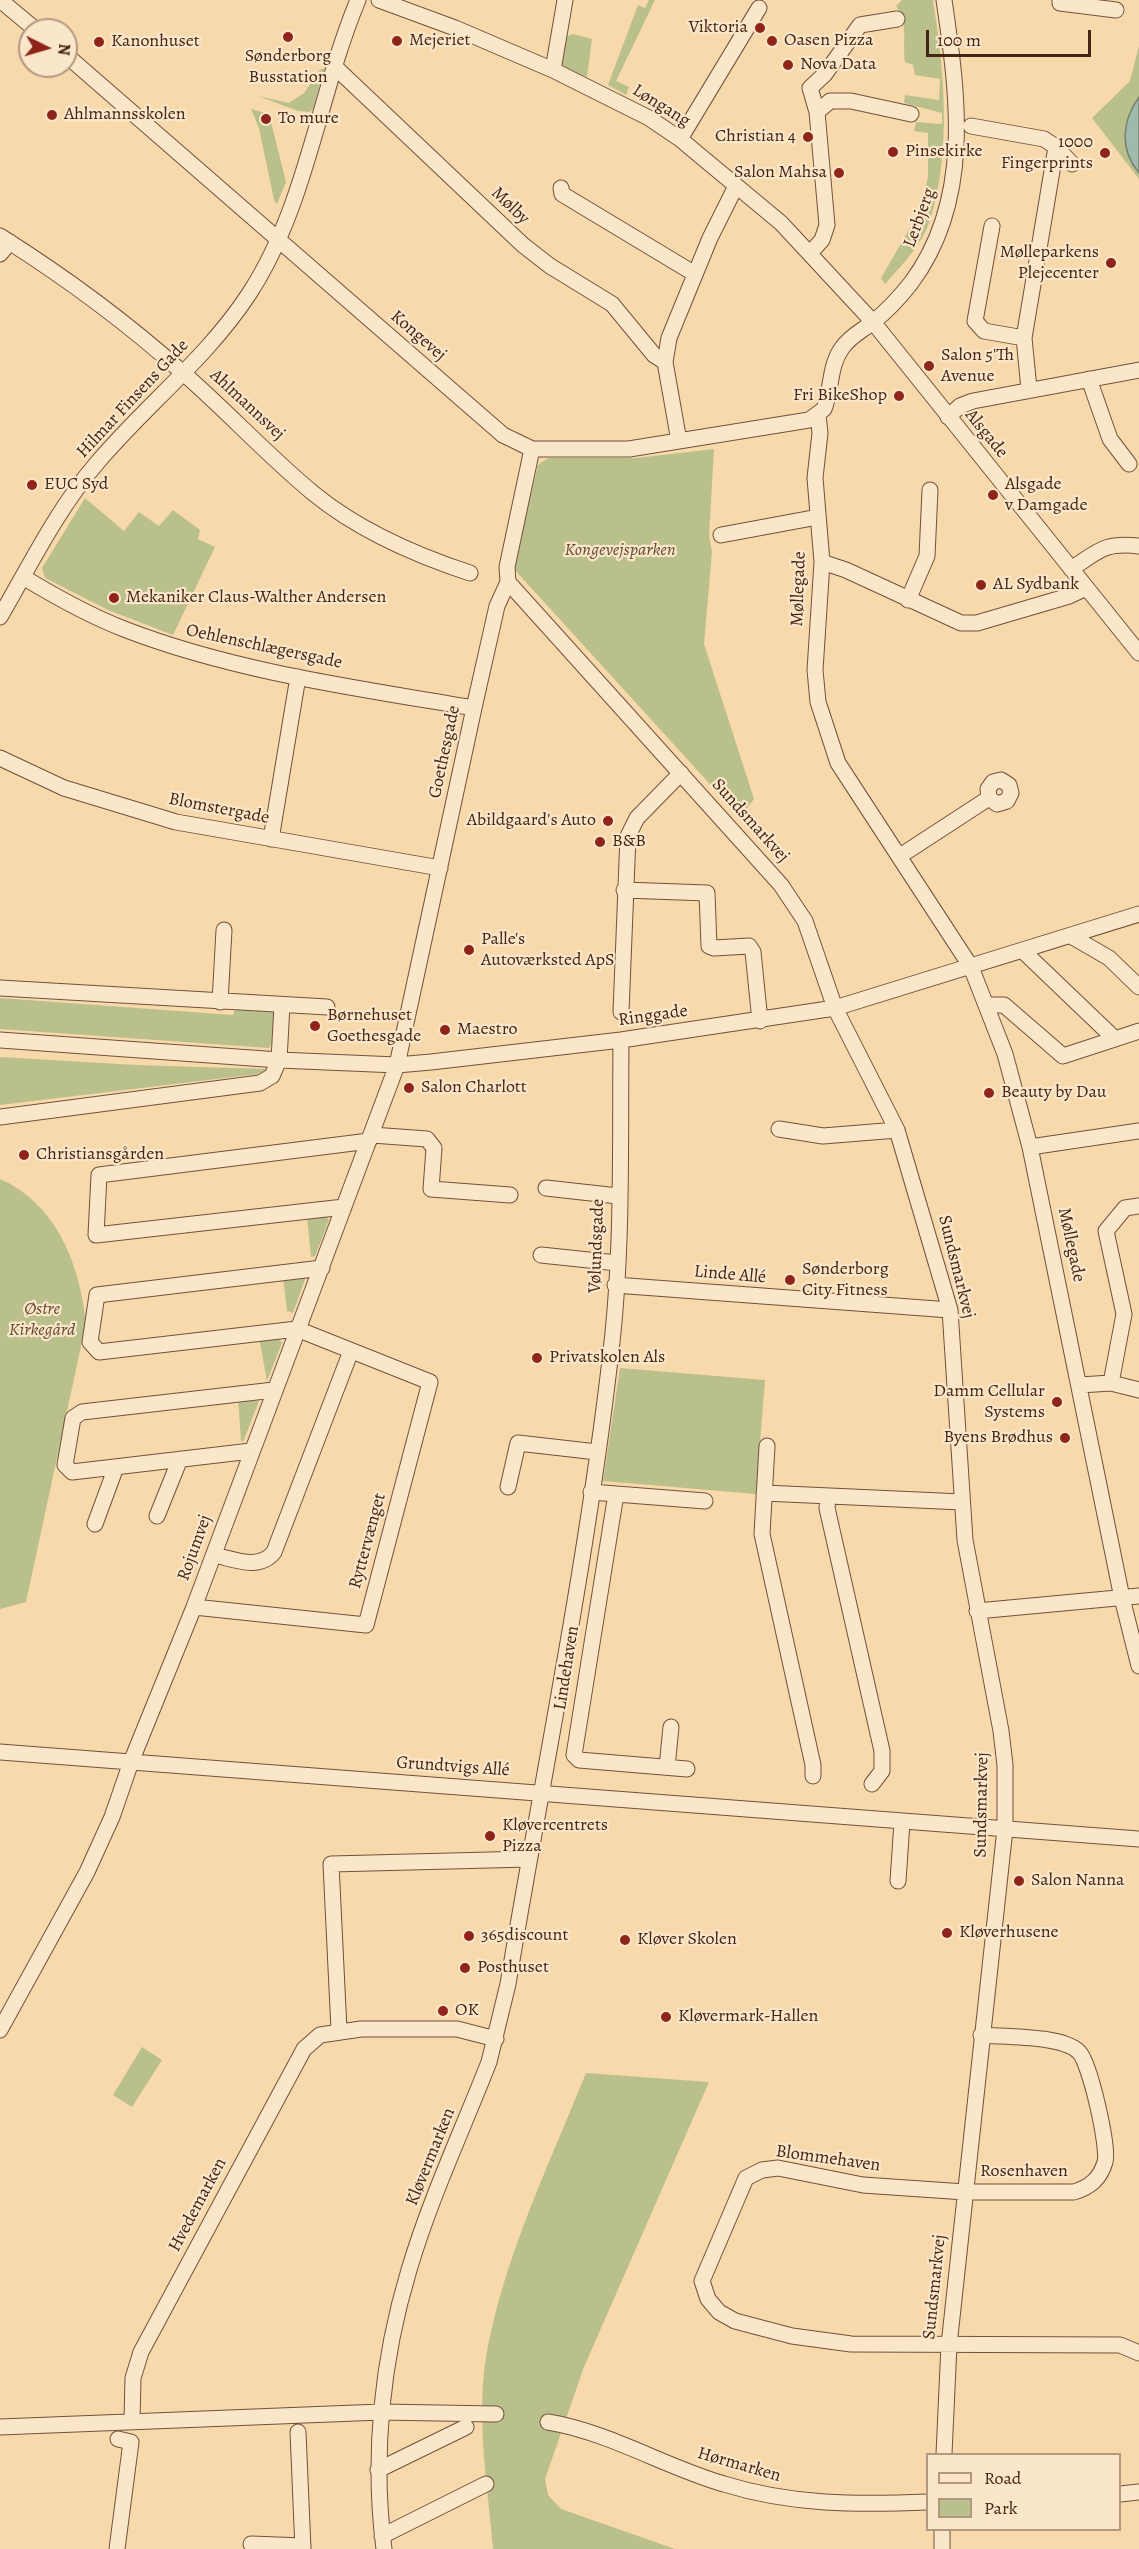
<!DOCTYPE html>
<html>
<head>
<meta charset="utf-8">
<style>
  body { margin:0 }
  #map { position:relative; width:1139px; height:2549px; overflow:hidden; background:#f7d9ac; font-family:Alegreya,serif }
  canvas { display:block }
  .legend { position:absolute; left:926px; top:2453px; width:195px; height:78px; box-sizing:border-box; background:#fae6c9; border:2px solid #b29881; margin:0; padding:8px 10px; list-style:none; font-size:18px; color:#462415 }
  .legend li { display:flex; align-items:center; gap:12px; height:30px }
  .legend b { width:30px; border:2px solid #b29881 }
  .north { position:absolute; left:18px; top:18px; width:60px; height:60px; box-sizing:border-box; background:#fae6c9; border:2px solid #b29881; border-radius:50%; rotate:95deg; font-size:16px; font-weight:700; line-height:24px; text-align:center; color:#462415 }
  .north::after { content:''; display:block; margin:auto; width:21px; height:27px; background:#8f2418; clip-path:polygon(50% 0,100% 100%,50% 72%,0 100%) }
  .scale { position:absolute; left:926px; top:30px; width:165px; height:27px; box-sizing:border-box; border:3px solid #462415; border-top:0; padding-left:8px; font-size:18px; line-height:21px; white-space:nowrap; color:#462415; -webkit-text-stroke:4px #fae6c9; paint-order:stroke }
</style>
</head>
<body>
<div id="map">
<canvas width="1139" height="2549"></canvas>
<ul class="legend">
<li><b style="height:8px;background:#fae6c9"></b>Road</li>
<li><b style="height:16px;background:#bac08b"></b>Park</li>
</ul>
<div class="north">N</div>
<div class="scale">100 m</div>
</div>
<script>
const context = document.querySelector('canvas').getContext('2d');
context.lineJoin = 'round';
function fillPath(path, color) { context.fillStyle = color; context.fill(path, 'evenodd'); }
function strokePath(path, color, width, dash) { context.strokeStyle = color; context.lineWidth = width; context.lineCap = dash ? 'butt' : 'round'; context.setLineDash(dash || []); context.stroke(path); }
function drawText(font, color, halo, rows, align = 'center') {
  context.font = font + ' Alegreya,serif'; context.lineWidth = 4.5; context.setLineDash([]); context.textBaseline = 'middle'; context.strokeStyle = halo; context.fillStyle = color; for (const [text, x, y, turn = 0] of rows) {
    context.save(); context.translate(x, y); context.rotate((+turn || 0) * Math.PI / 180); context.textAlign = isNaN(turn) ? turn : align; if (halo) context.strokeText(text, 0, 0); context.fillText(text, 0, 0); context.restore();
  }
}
const green = new Path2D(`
  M649 0H655L616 81 629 87 626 95 608 85 638 5 645 8Z
  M902 0H933C944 71 952 150 930 220 922 245 902 265 885 284L881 278 918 214 928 177V133L914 131 916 122 942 124V113L904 103 905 95 939 100 940 79 915 75 913 65 905 62C902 41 909 25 896 6Z
  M573 34 592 39 587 77 565 68 562 64 566 37Z
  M1139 46V179L1092 118 1130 81Z
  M325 68 313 109 310 112 298 111 258 96 289 103 304 93 320 70Z
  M251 109 269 114 286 182 277 204 274 200 259 128Z
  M714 449 709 535 712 552 704 644 754 799 740 817 513 568 538 465 548 458H636Z
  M85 498 124 531 139 512 159 526 173 510 200 530 198 539 215 547 173 635 108 610 45 578 42 568Z
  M0 998 233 1015 236 1005 271 1008C277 1021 277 1035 269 1048L0 1029Z
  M0 1057 136 1065 267 1069 258 1074 0 1105Z
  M0 1179C57 1204 80 1265 86 1323L26 1602 0 1609Z
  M325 1215 329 1220 315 1256 311 1257 307 1216Z
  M283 1277 305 1279 293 1313 287 1311Z
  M277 1336 282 1343 267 1381 259 1337Z
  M620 1368 765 1380 756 1494 603 1481Z
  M238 1398 259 1401 243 1442 241 1441Z
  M142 2047 162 2060 132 2107 113 2095Z
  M586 2073 709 2082 584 2367 545 2479 548 2495 561 2509 675 2549H493C488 2487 476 2420 486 2357 503 2259 549 2165 586 2073Z`);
const water = new Path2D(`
  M1139 97V173C1119 149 1122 121 1139 97Z`);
const minor = new Path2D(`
  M0 0 36 30
  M379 0 455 28 553 70 649 118 680 139 781 223 873 322 1139 653
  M1060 0V3L1116 10
  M66 55 503 435 532 449H629L809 420 824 409C832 389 829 366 842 348 850 336 862 331 873 322 887 311 900 297 911 283 973 200 958 95 944 0
  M335 67 523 245 550 266 612 304 654 355 665 362
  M553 70 565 0
  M817 112 830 101H851L911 114
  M971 126 1044 139 1056 147 1072 164
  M680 139 759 8
  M561 188 562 194 695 274
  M992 226 975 321 984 331 1024 338
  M0 236C65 277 125 321 182 372 227 411 267 455 313 493 358 530 415 555 470 573
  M811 252 822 240 827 225 817 112 810 88 825 74 860 25 897 19
  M0 254 10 242
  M1089 379 1110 439 1129 464
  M1029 389 1024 338 1056 147
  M818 415 820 433 815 478 822 562 815 670 818 702 838 763 971 967 1005 1054 1030 1147 1122 1598 1139 1666
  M948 417 960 406 973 401 1139 370
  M679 441 665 362 669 338 710 238 736 186
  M721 535 818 517
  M822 562 846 570 961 623H977L1069 596 1086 588
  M1071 569C1099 551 1104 542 1139 546
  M23 577C56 597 88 615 124 629 235 672 357 688 474 708
  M508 582 781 885 805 921 835 1008 897 1130 950 1310 965 1540 1001 1731 1005 1765V1829L949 2345 944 2454
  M908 600 927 556 930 490
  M0 617C30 565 58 508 97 463 146 405 207 358 249 294 307 205 318 96 358 0
  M0 758 64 788 176 822 440 868
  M271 839 298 677
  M900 856 989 798 997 804 1007 801 1011 793 1009 785 1001 780 993 782 988 789 989 798
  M624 890 707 893 709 946 714 948 749 946 753 952 760 1021
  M1071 936 1109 958 1139 987
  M1023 951 1115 1039
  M0 988 327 1007
  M220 1002 224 930
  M987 1005H1004L1063 1056 1139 1031
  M621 1012 628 836 637 818 681 773
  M0 1040 279 1060 397 1065 431 1062 621 1040 835 1008 1139 914
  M0 1117 260 1083 272 1076 279 1060 282 1005
  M779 1129 823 1136 897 1130
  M372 1135 427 1139 434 1148 431 1189 510 1195
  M1030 1147 1139 1131
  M546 1188 618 1196
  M344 1207 96 1235 99 1175 369 1141
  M541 1255 617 1263
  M615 1285 950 1310
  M1111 1383 1124 1314 1106 1231 1125 1208 1139 1206
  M1080 1385 1111 1383 1139 1390
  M767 1446 762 1534 813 1765V1776
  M251 1451 72 1472 65 1465 73 1418 82 1412 274 1390
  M508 1487 518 1443 597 1452
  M591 1492 705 1501
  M764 1493 962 1502
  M616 1494 574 1755 579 1760 687 1769
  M828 1496 827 1508 882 1751V1771L872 1784
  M157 1516 180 1459
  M95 1524 116 1467
  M214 1555C234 1559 259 1571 274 1552L351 1351
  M194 1607 366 1625 430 1382 297 1329 99 1352 90 1342 97 1295 322 1268
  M977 1611 1139 1596
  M0 1752 1139 1839
  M667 1767 671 1727
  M898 1881 902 1822
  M0 2030 87 1872 112 1817 131 1762 194 1607 397 1065 474 708 497 606 508 582 507 567 532 449
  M339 2030 331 1864 529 1859
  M981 2035C1005 2037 1062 2035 1079 2052 1090 2063 1109 2147 1105 2162 1100 2179 1090 2187 1074 2192H965L863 2185 778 2168 762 2170 746 2178 702 2281 708 2299 719 2312 735 2321 792 2336 851 2344 1120 2345 1139 2353
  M132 2421 133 2378 141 2352 304 2049 320 2035 361 2029H457L496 2039
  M548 2422C609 2432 665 2467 724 2484 791 2505 858 2505 928 2502
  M0 2427 381 2412 496 2414
  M298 2432 303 2549
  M378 2470 466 2427
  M1120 2494 1139 2492
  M382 2536 486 2484
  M251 2544 303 2546
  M117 2549 131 2442 118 2439
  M384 2549C372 2456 382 2359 409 2270 430 2199 462 2131 489 2062L508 1984C543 1773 587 1563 611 1351 623 1248 620 1143 621 1040
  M942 2549V2530`);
const markers = [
  [760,28,6,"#8f2418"],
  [288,37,6,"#8f2418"],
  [397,41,6,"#8f2418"],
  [772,41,6,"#8f2418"],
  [99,42,6,"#8f2418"],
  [788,65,6,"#8f2418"],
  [52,115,6,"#8f2418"],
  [266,119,6,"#8f2418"],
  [808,137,6,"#8f2418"],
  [893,152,6,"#8f2418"],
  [1105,153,6,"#8f2418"],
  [839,173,6,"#8f2418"],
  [1111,263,6,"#8f2418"],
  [929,366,6,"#8f2418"],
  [899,396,6,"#8f2418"],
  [32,485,6,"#8f2418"],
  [993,495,6,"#8f2418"],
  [981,585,6,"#8f2418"],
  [114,598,6,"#8f2418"],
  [608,821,6,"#8f2418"],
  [600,842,6,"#8f2418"],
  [469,950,6,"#8f2418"],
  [315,1026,6,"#8f2418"],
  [445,1030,6,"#8f2418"],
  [409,1088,6,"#8f2418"],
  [989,1093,6,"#8f2418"],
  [24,1155,6,"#8f2418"],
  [790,1280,6,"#8f2418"],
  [537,1358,6,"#8f2418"],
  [1057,1402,6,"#8f2418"],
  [1065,1438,6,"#8f2418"],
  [490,1836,6,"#8f2418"],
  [1019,1881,6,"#8f2418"],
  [947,1933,6,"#8f2418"],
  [469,1936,6,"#8f2418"],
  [625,1940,6,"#8f2418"],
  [465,1968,6,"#8f2418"],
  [443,2011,6,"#8f2418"],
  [666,2017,6,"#8f2418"]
];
const poiNames = [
  ["Viktoria",748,28,"right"],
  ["Mejeriet",409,41],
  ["Oasen Pizza",784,41],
  ["Kanonhuset",111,42],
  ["Sønderborg",288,57,"center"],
  ["Busstation",288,78,"center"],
  ["Nova Data",800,65],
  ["Ahlmannsskolen",64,115],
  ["To mure",278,119],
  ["Christian 4",796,137,"right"],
  ["1000",1093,143,"right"],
  ["Fingerprints",1093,164,"right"],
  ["Pinsekirke",905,152],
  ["Salon Mahsa",827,173,"right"],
  ["Mølleparkens",1099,253,"right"],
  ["Plejecenter",1099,274,"right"],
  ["Salon 5'Th",941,356],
  ["Avenue",941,377],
  ["Fri BikeShop",887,396,"right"],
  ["EUC Syd",44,485],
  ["Alsgade",1005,485],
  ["v Damgade",1005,506],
  ["AL Sydbank",993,585],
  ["Mekaniker Claus-Walther Andersen",126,598],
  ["Abildgaard's Auto",596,821,"right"],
  ["B&B",612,842],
  ["Palle's",481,940],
  ["Autoværksted ApS",481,961],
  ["Børnehuset",327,1016],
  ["Goethesgade",327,1037],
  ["Maestro",457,1030],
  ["Salon Charlott",421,1088],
  ["Beauty by Dau",1001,1093],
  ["Christiansgården",36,1155],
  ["Sønderborg",802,1270],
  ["City Fitness",802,1291],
  ["Privatskolen Als",549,1358],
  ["Damm Cellular",1045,1392,"right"],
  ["Systems",1045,1413,"right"],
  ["Byens Brødhus",1053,1438,"right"],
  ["Kløvercentrets",502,1826],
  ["Pizza",502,1847],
  ["Salon Nanna",1031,1881],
  ["Kløverhusene",959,1933],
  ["365discount",481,1936],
  ["Kløver Skolen",637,1940],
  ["Posthuset",477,1968],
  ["OK",455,2011],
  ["Kløvermark-Hallen",678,2017]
];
const streetNames = [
  ["Løngang",661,106,32],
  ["Mølby",510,206,44],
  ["Lerbjerg",920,218,-70],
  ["Kongevej",418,336,41],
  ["Hilmar Finsens Gade",133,399,-47],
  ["Ahlmannsvej",247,405,43],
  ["Alsgade",986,434,51],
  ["Møllegade",799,589,-88],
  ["Oehlenschlægersgade",264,647,12],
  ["Goethesgade",445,752,-78],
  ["Blomstergade",219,809,11],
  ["Sundsmarkvej",750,821,48],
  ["Ringgade",653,1016,-8],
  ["Møllegade",1071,1245,78],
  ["Vølundsgade",597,1246,-88],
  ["Sundsmarkvej",956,1267,76],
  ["Linde Allé",730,1275,5],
  ["Ryttervænget",368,1541,-75],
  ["Rojumvej",195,1548,-70],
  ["Lindehaven",567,1668,-81],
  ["Grundtvigs Allé",453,1767,4],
  ["Sundsmarkvej",982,1805,-89],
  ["Kløvermarken",431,2157,-68],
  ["Blommehaven",828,2159,8],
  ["Rosenhaven",1024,2172],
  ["Hvedemarken",198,2205,-62],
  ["Sundsmarkvej",935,2287,-84],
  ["Hørmarken",739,2465,16]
];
const parkNames = [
  ["Kongevejsparken",620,551],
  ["Østre",42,1310],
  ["Kirkegård",42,1331]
];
fillPath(green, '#bac08b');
fillPath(water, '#9dbaac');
strokePath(water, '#7a7e70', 1.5);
strokePath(minor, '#72513b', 17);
strokePath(minor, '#fae6c9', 15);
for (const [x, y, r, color] of markers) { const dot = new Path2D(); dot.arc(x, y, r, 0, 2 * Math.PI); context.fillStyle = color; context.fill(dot); strokePath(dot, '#fae6c9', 2); }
drawText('18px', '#462415', '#fae6c9', poiNames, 'left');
drawText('18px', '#462415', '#fae6c9', streetNames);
drawText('italic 18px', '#634b32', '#fae6c9', parkNames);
</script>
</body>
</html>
